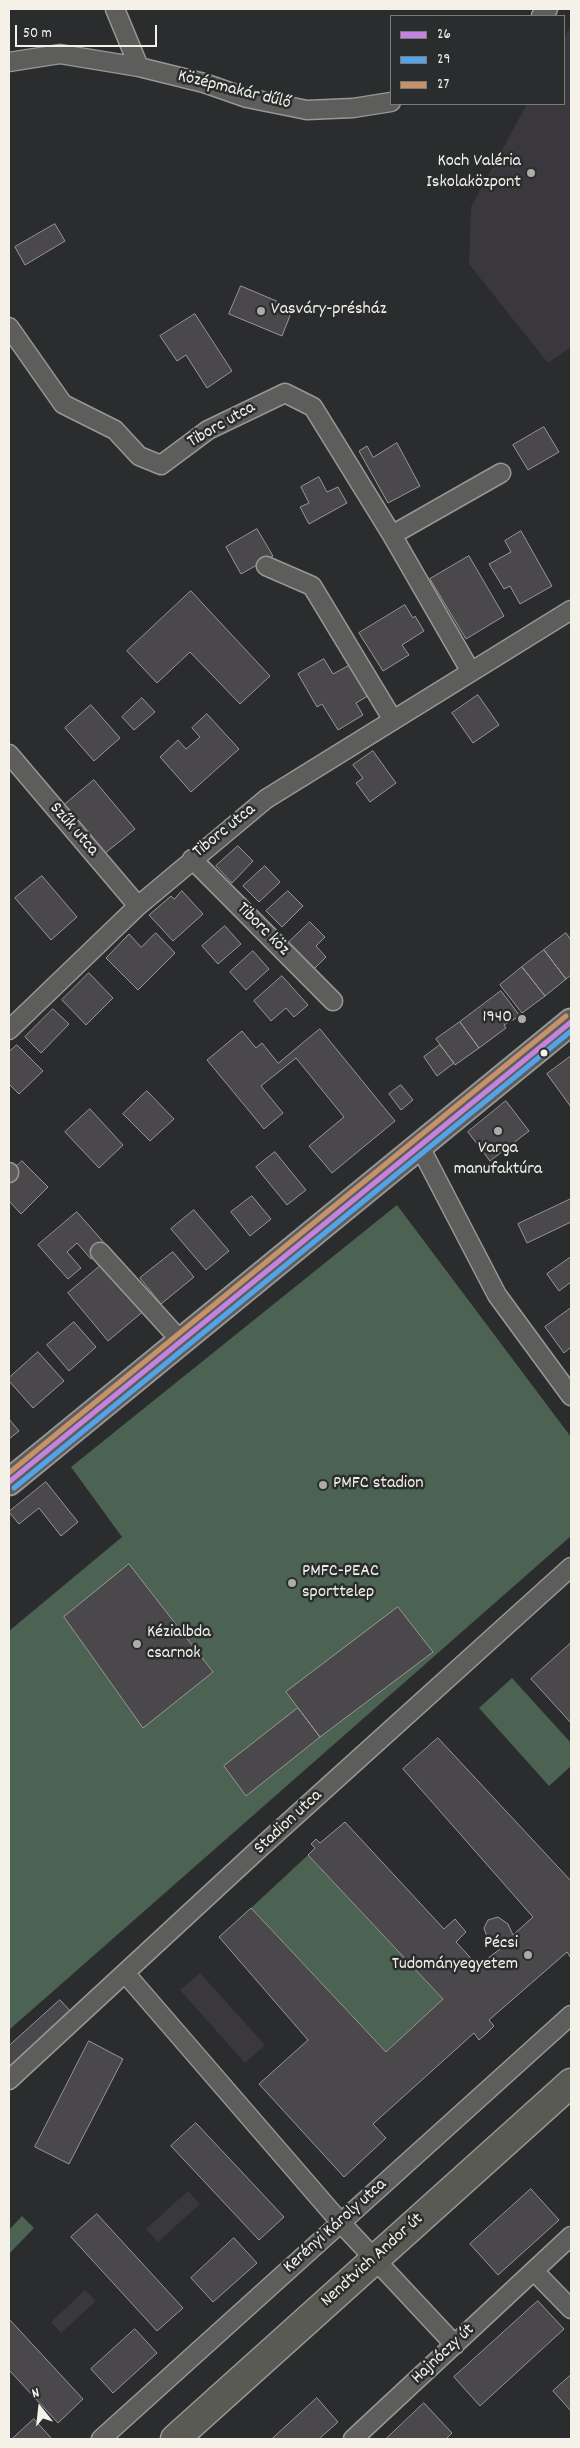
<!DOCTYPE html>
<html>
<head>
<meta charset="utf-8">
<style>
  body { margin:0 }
  #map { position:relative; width:580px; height:2448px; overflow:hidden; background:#2b2c2d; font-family:Dekko,sans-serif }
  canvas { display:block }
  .frame { position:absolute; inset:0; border:10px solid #f4f1e8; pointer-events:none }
  .legend { position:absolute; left:390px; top:15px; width:175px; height:90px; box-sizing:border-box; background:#2a2d2e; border:1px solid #7b7b78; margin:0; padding:6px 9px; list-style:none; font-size:15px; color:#f4f1e8 }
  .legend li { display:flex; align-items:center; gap:10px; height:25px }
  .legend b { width:25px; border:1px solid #7b7b78 }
  .north { position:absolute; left:15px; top:2383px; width:50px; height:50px; -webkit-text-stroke:4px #2a2d2e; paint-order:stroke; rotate:344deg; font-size:14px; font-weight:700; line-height:20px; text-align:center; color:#f4f1e8 }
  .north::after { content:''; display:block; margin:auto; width:18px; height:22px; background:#f4f1e8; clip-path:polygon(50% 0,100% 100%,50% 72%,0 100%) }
  .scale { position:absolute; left:15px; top:25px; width:142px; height:22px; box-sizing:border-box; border:2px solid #f4f1e8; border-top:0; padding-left:6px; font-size:15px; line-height:18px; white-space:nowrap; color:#f4f1e8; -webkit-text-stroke:4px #2a2d2e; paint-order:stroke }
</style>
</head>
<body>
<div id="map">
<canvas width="580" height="2448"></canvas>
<div class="frame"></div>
<ul class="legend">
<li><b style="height:6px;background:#c483df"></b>26</li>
<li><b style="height:6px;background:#53a3e8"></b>29</li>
<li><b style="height:6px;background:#c7916a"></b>27</li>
</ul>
<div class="north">N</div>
<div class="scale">50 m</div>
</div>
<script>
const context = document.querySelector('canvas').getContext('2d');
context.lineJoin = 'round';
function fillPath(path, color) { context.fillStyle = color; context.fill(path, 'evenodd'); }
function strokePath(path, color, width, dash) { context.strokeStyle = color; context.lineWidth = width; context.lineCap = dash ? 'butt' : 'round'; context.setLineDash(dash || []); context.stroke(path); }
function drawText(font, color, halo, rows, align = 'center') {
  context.font = font + ' Dekko,sans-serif'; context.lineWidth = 5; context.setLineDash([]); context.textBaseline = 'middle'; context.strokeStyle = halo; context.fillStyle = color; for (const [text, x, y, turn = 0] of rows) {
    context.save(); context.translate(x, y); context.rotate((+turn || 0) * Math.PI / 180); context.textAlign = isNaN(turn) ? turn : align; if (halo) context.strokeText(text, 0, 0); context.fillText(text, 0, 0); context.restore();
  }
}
const built = new Path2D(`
  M571 26V347L548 363 469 264 471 207 527 104H564V37Z
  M200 1973 265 2045 245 2063 180 1990Z
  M188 2191 200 2204 158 2242 146 2229Z
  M85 2290 96 2301 61 2333 51 2322Z`);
const green = new Path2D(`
  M397 1205 571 1437V1536L9 2030V1631L122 1537 71 1467Z
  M512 1678 571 1743V1766L549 1786 479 1708Z
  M308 1855 443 1999 386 2052 251 1908Z
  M22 2216 34 2228 9 2254V2230Z`);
const building = new Path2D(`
  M55 224 65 241 25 265 15 247Z
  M241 286 293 308 282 336 229 314Z
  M195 314 232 371 207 388 186 355 177 361 160 336Z
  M544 427 559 452 528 470 513 445Z
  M397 443 420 486 388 503 359 451 367 446 373 457Z
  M319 477 327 492 338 487 347 503 309 524 300 507 309 503 301 487Z
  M257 529 273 556 241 574 226 547Z
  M521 531 552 586 520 604 510 586 504 589 489 564 511 552 505 541Z
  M469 556 504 616 466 639 430 579Z
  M191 591 270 676 240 704 190 652 157 683 127 651Z
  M405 605 413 618 415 616 424 631 402 645 409 655 383 671 359 633Z
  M324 659 333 674 353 663 371 694 356 703 363 715 338 730 322 704 317 707 298 674Z
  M478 695 499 725 473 743 452 713Z
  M142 698 155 712 134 730 122 717Z
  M91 705 120 738 94 761 65 728Z
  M207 714 239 749 191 792 160 757 178 740 186 749 200 737 192 728Z
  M373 751 396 783 370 802 356 783 363 778 353 765Z
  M94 780 135 829 104 854 63 806Z
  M238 846 253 861 232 883 216 866Z
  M265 866 280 882 259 902 243 886Z
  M42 876 77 917 51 940 15 898Z
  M182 891 203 914 173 941 149 915 171 896 174 899Z
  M288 891 303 906 282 927 266 911Z
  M310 922 325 937 316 946 326 957 314 969 288 943Z
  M225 926 241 944 218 964 202 946Z
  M156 933 175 953 138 990 106 958 129 934 141 947Z
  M566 933 571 940V975L566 979 544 950Z
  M544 950 566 979 545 996 522 967Z
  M253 951 269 969 246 990 230 972Z
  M522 967 545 996 522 1013 500 985Z
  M89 973 113 998 86 1025 62 1000Z
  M282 976 308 1005 294 1017 286 1008 271 1021 254 1001Z
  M501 991 520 1016 504 1025 506 1028 479 1048 460 1022Z
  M53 1009 69 1024 41 1053 25 1037Z
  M460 1022 479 1048 455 1065 436 1039Z
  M320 1029 395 1121 332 1173 309 1146 344 1117 296 1058 261 1086 283 1113 264 1129 207 1060 242 1031 256 1048 262 1043 278 1063Z
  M17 1045 43 1071 19 1094 9 1084V1052Z
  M440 1045 454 1063 437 1076 424 1057Z
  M571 1056V1107L547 1074Z
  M401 1085 413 1100 401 1110 389 1094Z
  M147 1091 174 1119 150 1141 123 1114Z
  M506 1101 529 1131 490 1161 468 1132Z
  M90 1109 123 1145 99 1168 65 1132Z
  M275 1152 306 1190 287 1205 256 1167Z
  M22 1161 48 1187 21 1214 9 1201V1174Z
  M252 1196 271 1219 250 1236 231 1212Z
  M571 1199V1222L527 1243 518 1224Z
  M194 1210 229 1251 206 1270 171 1229Z
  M77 1212 107 1246 91 1259 77 1243 67 1252 81 1268 68 1279 38 1245Z
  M173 1252 194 1277 161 1304 140 1278Z
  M571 1257V1282L559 1291 547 1274Z
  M105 1262 146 1309 108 1341 68 1293Z
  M571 1308V1347L564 1353 545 1327Z
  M74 1322 96 1347 69 1371 47 1345Z
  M38 1352 64 1381 33 1408 9 1381V1378Z
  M9 1419 19 1431 9 1439Z
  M46 1482 78 1522 61 1536 39 1508 19 1524 9 1512Z
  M129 1564 213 1672 143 1728 64 1617Z
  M398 1607 433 1652 320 1737 286 1692Z
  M571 1643V1723L531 1679Z
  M298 1708 320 1737 246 1796 224 1766Z
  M438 1738 571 1881V1958L567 1952 489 2020 494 2026 487 2033 479 2040 474 2033 373 2124 386 2138 344 2177 259 2084 308 2040 219 1937 251 1908 386 2052 443 1999 308 1855 315 1848 311 1844 316 1839 320 1843 345 1822 444 1929 455 1919 466 1932 456 1942 478 1966 500 1949 488 1940 484 1928 488 1920 498 1917 508 1924 513 1935 533 1917 403 1769Z
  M60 2000 73 2014 9 2072V2046Z
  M89 2041 123 2059 69 2164 35 2147Z
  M196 2123 284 2217 259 2240 171 2146Z
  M531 2189 559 2220 498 2275 470 2244Z
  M97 2214 183 2308 157 2331 71 2237Z
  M234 2238 257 2263 213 2302 191 2278Z
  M538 2301 564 2329 480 2406 454 2377Z
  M9 2319 83 2399 58 2423 9 2370Z
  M135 2329 157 2353 113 2393 91 2369Z
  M571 2375V2411L553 2391Z
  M317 2398 338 2422 319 2439H272Z
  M424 2403 452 2433 446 2439H386Z
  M34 2419 52 2439H12Z`);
const street = new Path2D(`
  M115 9 139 67 204 83 247 98 307 110 353 108 391 102
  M541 16 548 9
  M9 62 60 54 139 67
  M9 327 63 404 115 430 139 456 161 465 208 430 285 393 313 407 392 535 471 672
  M392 535 501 473
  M266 566 312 586 393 720
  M9 754 138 906
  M192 859 333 1001
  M9 1030 138 906 266 799 571 610
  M419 1145 497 1295 571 1396
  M9 1172V1173
  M100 1252 181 1341
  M125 1973 341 2223 455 2345
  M9 2080 261 1847 571 1567
  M534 2271 571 2309
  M101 2439 571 2015
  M353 2439 571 2236`);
const secondary = new Path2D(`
  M9 1482 571 1022`);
const primary = new Path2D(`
  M175 2439 571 2083`);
const bus1 = new Path2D(`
  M9 1482 571 1022`);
const bus2 = new Path2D(`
  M14 1488 571 1031`);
const bus3 = new Path2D(`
  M9 1473 566 1016`);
const markers = [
  [531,173,5,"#aeaca7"],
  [261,311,5,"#aeaca7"],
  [522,1019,5,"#aeaca7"],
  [544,1053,4.5,"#f4f1e8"],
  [498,1131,5,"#aeaca7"],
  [323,1485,5,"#aeaca7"],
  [292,1583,5,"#aeaca7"],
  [137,1644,5,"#aeaca7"],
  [528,1955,5,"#aeaca7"]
];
const streetNames = [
  ["Középmakár dűlő",234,91,14],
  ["Tiborc utca",222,426,-30],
  ["Szűk utca",73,830,49],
  ["Tiborc utca",225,832,-39],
  ["Tiborc köz",262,930,45],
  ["Stadion utca",289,1823,-43],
  ["Kerényi Károly utca",336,2227,-42],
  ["Nendtvich Andor út",373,2261,-42],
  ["Hajnóczy út",444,2355,-43]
];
const poiNames = [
  ["Koch Valéria",521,163,"right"],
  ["Iskolaközpont",521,184,"right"],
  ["Vasváry-présház",271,311],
  ["1940",512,1019,"right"],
  ["Varga",498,1150,"center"],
  ["manufaktúra",498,1171,"center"],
  ["PMFC stadion",333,1485],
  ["PMFC-PEAC",302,1573],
  ["sporttelep",302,1594],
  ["Kézialbda",147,1634],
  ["csarnok",147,1655],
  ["Pécsi",518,1945,"right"],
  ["Tudományegyetem",518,1966,"right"]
];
fillPath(built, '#3b383d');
fillPath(green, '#4c6252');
fillPath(building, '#4a484b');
strokePath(building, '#979796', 1);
strokePath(street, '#979796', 21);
strokePath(secondary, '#979796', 29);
strokePath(primary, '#979796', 31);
strokePath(street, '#5d5d5c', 18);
strokePath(secondary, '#5d5d5c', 25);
strokePath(primary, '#5a5a55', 28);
strokePath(bus1, '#c483df', 5);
strokePath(bus2, '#53a3e8', 5);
strokePath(bus3, '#c7916a', 5);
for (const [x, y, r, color] of markers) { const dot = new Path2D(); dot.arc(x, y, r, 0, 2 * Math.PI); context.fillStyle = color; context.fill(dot); strokePath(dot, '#2a2d2e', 2); }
drawText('18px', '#f4f1e8', '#2a2d2e', streetNames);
drawText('18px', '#f4f1e8', '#2a2d2e', poiNames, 'left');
</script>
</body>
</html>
